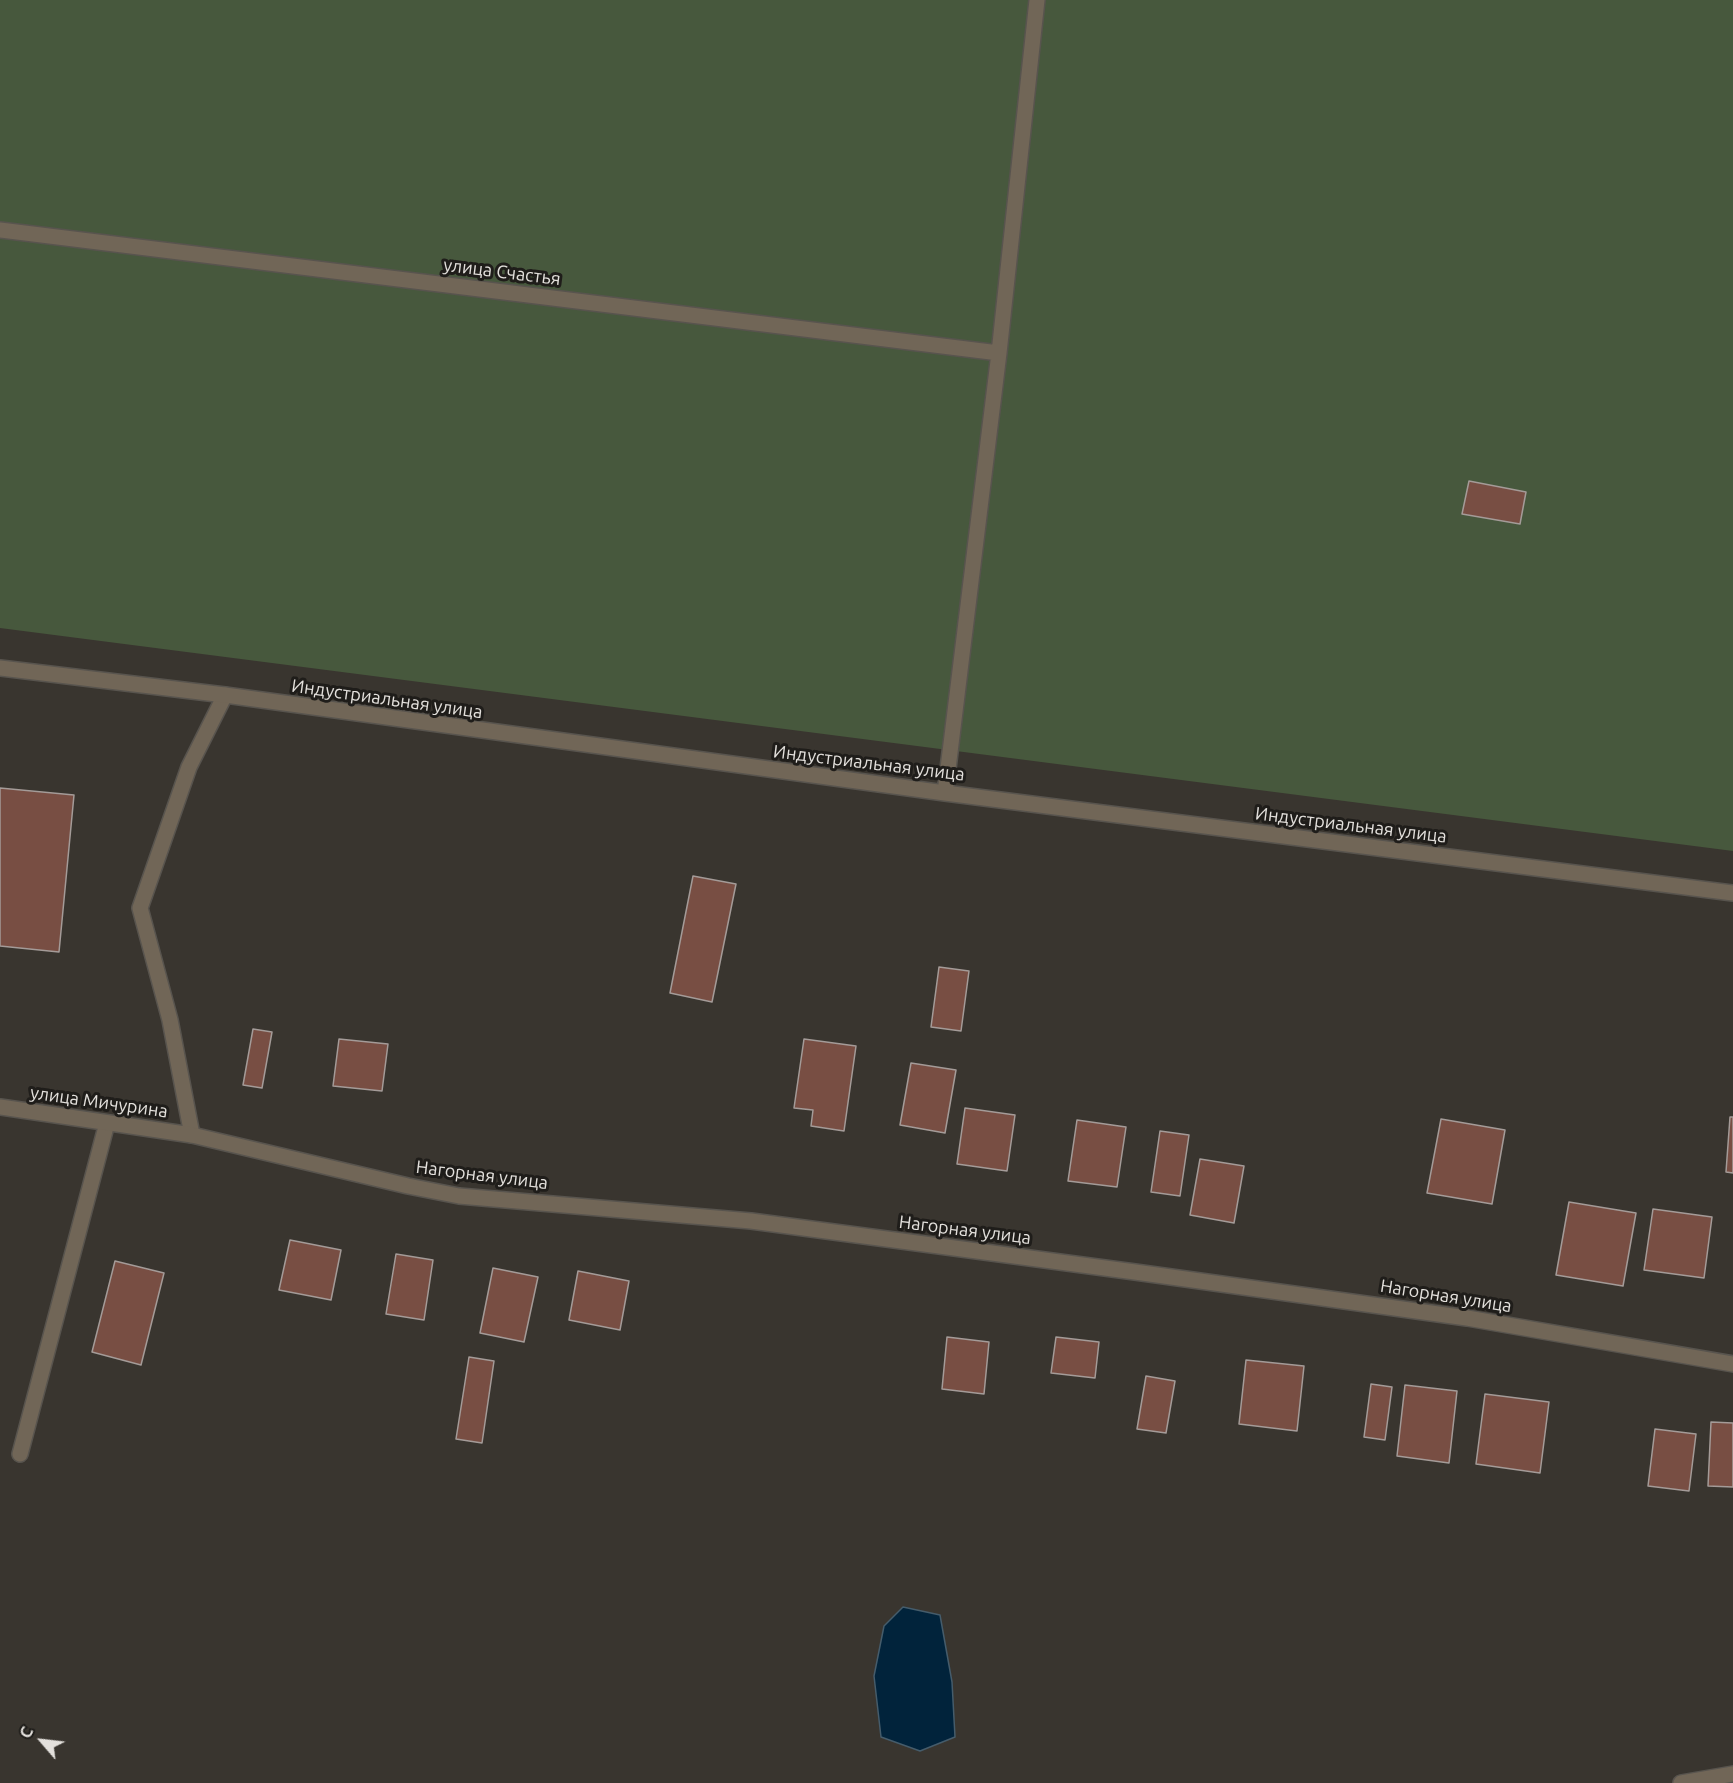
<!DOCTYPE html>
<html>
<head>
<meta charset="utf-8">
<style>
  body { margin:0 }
  #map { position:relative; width:1733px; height:1783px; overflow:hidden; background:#39352f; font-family:Ubuntu,sans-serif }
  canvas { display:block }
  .north { position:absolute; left:12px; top:1711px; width:60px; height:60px; -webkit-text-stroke:4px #1f1d1a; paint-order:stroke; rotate:298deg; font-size:16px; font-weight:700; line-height:24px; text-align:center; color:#e3e0dc }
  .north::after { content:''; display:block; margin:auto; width:21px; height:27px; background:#e3e0dc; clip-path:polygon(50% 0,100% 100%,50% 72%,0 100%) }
</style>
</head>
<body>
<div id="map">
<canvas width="1733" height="1783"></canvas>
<div class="north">С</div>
</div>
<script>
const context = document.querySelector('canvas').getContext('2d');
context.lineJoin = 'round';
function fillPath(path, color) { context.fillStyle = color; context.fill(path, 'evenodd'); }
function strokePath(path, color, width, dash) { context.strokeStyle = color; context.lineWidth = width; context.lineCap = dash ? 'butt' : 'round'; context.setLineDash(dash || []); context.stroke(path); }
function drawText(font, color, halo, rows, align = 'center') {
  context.font = font + ' Ubuntu,sans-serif'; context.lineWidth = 6; context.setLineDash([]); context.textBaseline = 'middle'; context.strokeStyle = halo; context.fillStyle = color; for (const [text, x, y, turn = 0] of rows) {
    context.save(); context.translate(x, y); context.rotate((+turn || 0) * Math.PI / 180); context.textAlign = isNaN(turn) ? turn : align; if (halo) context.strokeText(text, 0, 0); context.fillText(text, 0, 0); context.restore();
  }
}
const green = new Path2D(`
  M0 0H1733V851L0 628Z`);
const water = new Path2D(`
  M903 1607 940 1615 952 1682 955 1737 920 1751 881 1737 874 1676 884 1626Z`);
const building = new Path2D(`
  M1469 481 1526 492 1520 524 1462 514Z
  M0 788 74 795 59 952 0 946Z
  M693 876 736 884 712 1002 670 993Z
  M939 967 969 971 961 1031 931 1027Z
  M253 1029 272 1032 262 1088 243 1085Z
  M339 1039 388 1044 382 1091 333 1086Z
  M804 1039 856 1046 844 1131 811 1126 813 1110 794 1108Z
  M911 1063 956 1070 945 1133 900 1125Z
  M965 1108 1015 1115 1007 1171 957 1164Z
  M1730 1117H1733V1173L1726 1172Z
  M1441 1119 1505 1130 1492 1204 1427 1193Z
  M1077 1120 1126 1127 1117 1187 1068 1181Z
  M1160 1131 1189 1135 1180 1196 1151 1192Z
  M1200 1159 1244 1166 1234 1223 1190 1215Z
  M1569 1202 1636 1213 1623 1286 1556 1275Z
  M1653 1209 1712 1217 1704 1278 1644 1270Z
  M290 1240 341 1250 331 1300 279 1290Z
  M396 1254 433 1260 424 1320 386 1314Z
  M115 1261 164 1273 141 1365 92 1352Z
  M493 1268 538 1277 524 1342 480 1333Z
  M578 1271 629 1281 620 1330 569 1320Z
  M947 1337 989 1342 984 1394 942 1389Z
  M1056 1337 1099 1342 1095 1378 1051 1373Z
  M469 1357 494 1361 482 1443 456 1439Z
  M1246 1360 1304 1366 1297 1431 1239 1424Z
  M1146 1376 1175 1381 1166 1433 1137 1429Z
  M1371 1384 1392 1387 1385 1440 1364 1437Z
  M1405 1385 1457 1391 1449 1463 1397 1456Z
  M1485 1394 1549 1402 1540 1473 1476 1464Z
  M1711 1422 1733 1423V1487L1708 1486Z
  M1655 1429 1696 1434 1689 1491 1648 1486Z`);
const lane = new Path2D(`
  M192 1135 170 1020 140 908 189 767 225 695
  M20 1454 107 1123
  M1681 1783 1733 1774`);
const street = new Path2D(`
  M0 230 999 353
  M0 668 225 695 945 793 1733 893
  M945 793 999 353 1037 0
  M0 1107 192 1135 408 1186 459 1196 751 1221 1135 1272 1467 1318 1733 1364`);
const streetNames = [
  ["улица Счастья",502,272,7],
  ["Индустриальная улица",387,699,8],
  ["Индустриальная улица",869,763,7],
  ["Индустриальная улица",1351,825,7],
  ["улица Мичурина",99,1102,8],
  ["Нагорная улица",482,1175,7],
  ["Нагорная улица",965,1230,7],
  ["Нагорная улица",1446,1296,9]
];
fillPath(green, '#47583d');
fillPath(water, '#01233b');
strokePath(water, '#455c6b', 1.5);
fillPath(building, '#784e43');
strokePath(building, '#a49b98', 1.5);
strokePath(lane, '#58544e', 18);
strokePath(street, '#58544e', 18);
strokePath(lane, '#716657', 15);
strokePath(street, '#716657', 15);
drawText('18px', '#e3e0dc', '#1f1d1a', streetNames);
</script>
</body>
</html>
